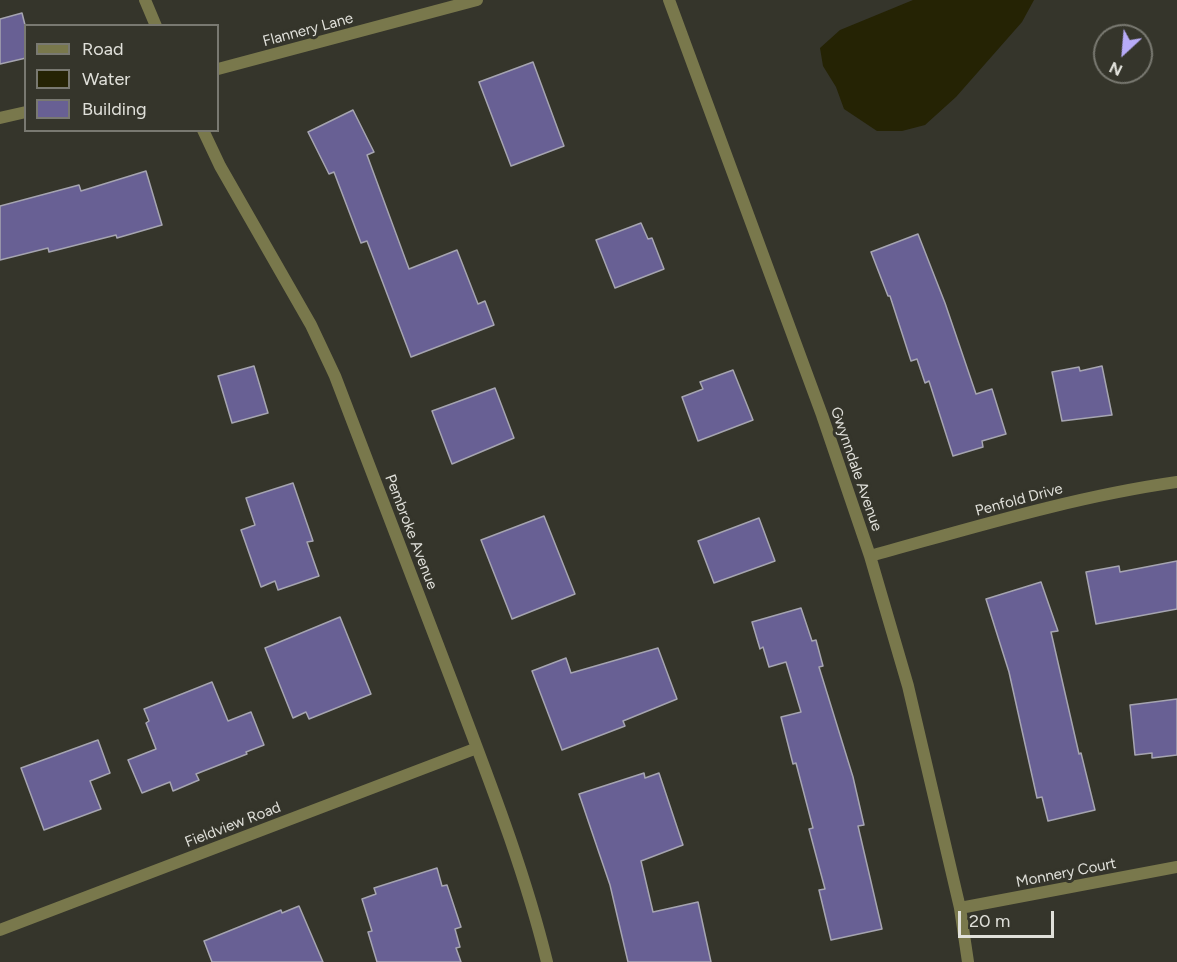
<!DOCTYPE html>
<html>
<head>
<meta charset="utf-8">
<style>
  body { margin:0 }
  #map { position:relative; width:1177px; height:962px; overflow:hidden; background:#35352b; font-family:Figtree,sans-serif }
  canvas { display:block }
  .legend { position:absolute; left:24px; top:24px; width:195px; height:108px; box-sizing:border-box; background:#35352b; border:2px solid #797971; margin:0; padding:8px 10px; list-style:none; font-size:18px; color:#e0e0da }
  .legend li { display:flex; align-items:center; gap:12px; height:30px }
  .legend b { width:30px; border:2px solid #797971 }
  .north { position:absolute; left:1093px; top:24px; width:60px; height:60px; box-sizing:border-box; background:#35352b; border:2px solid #797971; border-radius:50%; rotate:206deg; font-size:16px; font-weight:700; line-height:24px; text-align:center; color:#e0e0da }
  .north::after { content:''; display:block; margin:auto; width:21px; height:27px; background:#b7abf8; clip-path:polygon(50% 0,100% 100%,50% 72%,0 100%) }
  .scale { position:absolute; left:958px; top:911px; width:96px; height:27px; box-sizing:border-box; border:3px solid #e0e0da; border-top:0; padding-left:8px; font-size:18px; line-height:21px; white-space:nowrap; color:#e0e0da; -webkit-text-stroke:4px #35352b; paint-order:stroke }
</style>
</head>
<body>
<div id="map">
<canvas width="1177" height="962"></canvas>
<ul class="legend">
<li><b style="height:8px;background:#79784c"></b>Road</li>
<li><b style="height:16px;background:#252304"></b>Water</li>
<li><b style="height:16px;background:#686094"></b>Building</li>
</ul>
<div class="north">N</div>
<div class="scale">20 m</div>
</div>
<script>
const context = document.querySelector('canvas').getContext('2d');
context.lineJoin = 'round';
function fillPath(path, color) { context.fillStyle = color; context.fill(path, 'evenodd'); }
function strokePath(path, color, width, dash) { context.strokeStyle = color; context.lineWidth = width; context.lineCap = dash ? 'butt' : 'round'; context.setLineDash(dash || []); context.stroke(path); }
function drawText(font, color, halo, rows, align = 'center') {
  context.font = font + ' Figtree,sans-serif'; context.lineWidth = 6; context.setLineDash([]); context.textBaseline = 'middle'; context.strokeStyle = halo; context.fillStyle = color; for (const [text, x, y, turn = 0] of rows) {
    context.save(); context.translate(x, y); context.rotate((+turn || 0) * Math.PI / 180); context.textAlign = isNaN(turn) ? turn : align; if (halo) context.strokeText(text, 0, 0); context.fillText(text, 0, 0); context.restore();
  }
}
const water = new Path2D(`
  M913 0H1034L1022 22 956 97 925 125 902 131H877L844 109 836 87 823 66 820 48 840 30Z`);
const building = new Path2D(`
  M22 13 26 29V58L0 64V19Z
  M533 62 564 146 511 166 479 82Z
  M353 110 374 152 367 155 409 269 457 250 478 304 485 301 494 325 411 357 367 241 361 243 334 172 329 174 308 132Z
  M146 171 162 225 117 238 116 235 49 252 48 248 0 260V206L79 185 81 191Z
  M641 223 648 239 652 238 664 269 615 288 596 240Z
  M918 234 945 303 976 394 992 389 1006 434 982 441 983 447 953 456 929 381 925 383 917 359 911 361 890 296H888L871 252Z
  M254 366 268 413 232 423 218 376Z
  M1102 366 1112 415 1062 421 1052 372 1079 367 1080 371Z
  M733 370 753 420 698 441 682 397 703 389 700 382Z
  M495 388 514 438 452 464 432 411Z
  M293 483 313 541 307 542 319 576 278 590 275 581 261 587 241 530 255 525 246 498Z
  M544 516 575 594 512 619 481 540Z
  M759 518 775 561 714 583 698 541Z
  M1177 561V609L1096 624 1086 572 1119 566 1120 572Z
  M1041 582 1058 631 1051 632 1079 754 1081 753 1095 810 1048 821 1042 797 1037 798 1009 672 986 599Z
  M801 608 812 641 816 640 823 666 819 667 853 777 864 825 858 826 882 929 831 940 819 890 825 889 809 829 813 828 796 763 793 764 781 717 801 712 786 662 769 667 763 647 760 649 752 622Z
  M340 617 371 694 309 719 306 712 293 718 265 648Z
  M658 648 677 699 623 721 625 726 562 750 532 671 566 658 571 673Z
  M212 682 228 721 251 712 264 745 246 752 247 754 196 774 199 780 173 791 170 782 142 793 128 760 156 749 146 723 149 721 144 709Z
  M1177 699V755L1152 758V753L1135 755 1130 705Z
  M98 740 110 773 90 781 101 809 44 830 21 768Z
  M644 773 645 778 659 773 683 845 641 861 653 912 698 902 711 962H628L610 885 579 794Z
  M437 868 442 886 447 885 461 927 455 929 460 947 456 948 461 962H377L368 932 372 931 362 899 376 894 374 888Z
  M299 906 323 962H212L204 941 281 910 282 913Z`);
const minor = new Path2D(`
  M145 0 156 26
  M669 0 822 415 870 556 908 686 960 908 968 962
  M203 130 220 166 311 325 335 376C375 480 414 583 454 687 488 777 524 868 547 962
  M870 556C972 528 1072 497 1177 482
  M960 908 1177 867
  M0 930 477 748`);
const tertiary = new Path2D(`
  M218 69 477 0
  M0 118 26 112`);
const streetNames = [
  ["Flannery Lane",308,30,-15],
  ["Gwynndale Avenue",856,469,71],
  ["Penfold Drive",1019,500,-15],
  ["Pembroke Avenue",411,532,69],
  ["Fieldview Road",233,825,-21],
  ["Monnery Court",1066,873,-11]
];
fillPath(water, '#252304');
fillPath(building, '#686094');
strokePath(building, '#a6a5b1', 1.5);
strokePath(minor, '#79784c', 12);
strokePath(tertiary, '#79784c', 12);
drawText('15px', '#e0e0da', '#35352b', streetNames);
</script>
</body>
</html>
